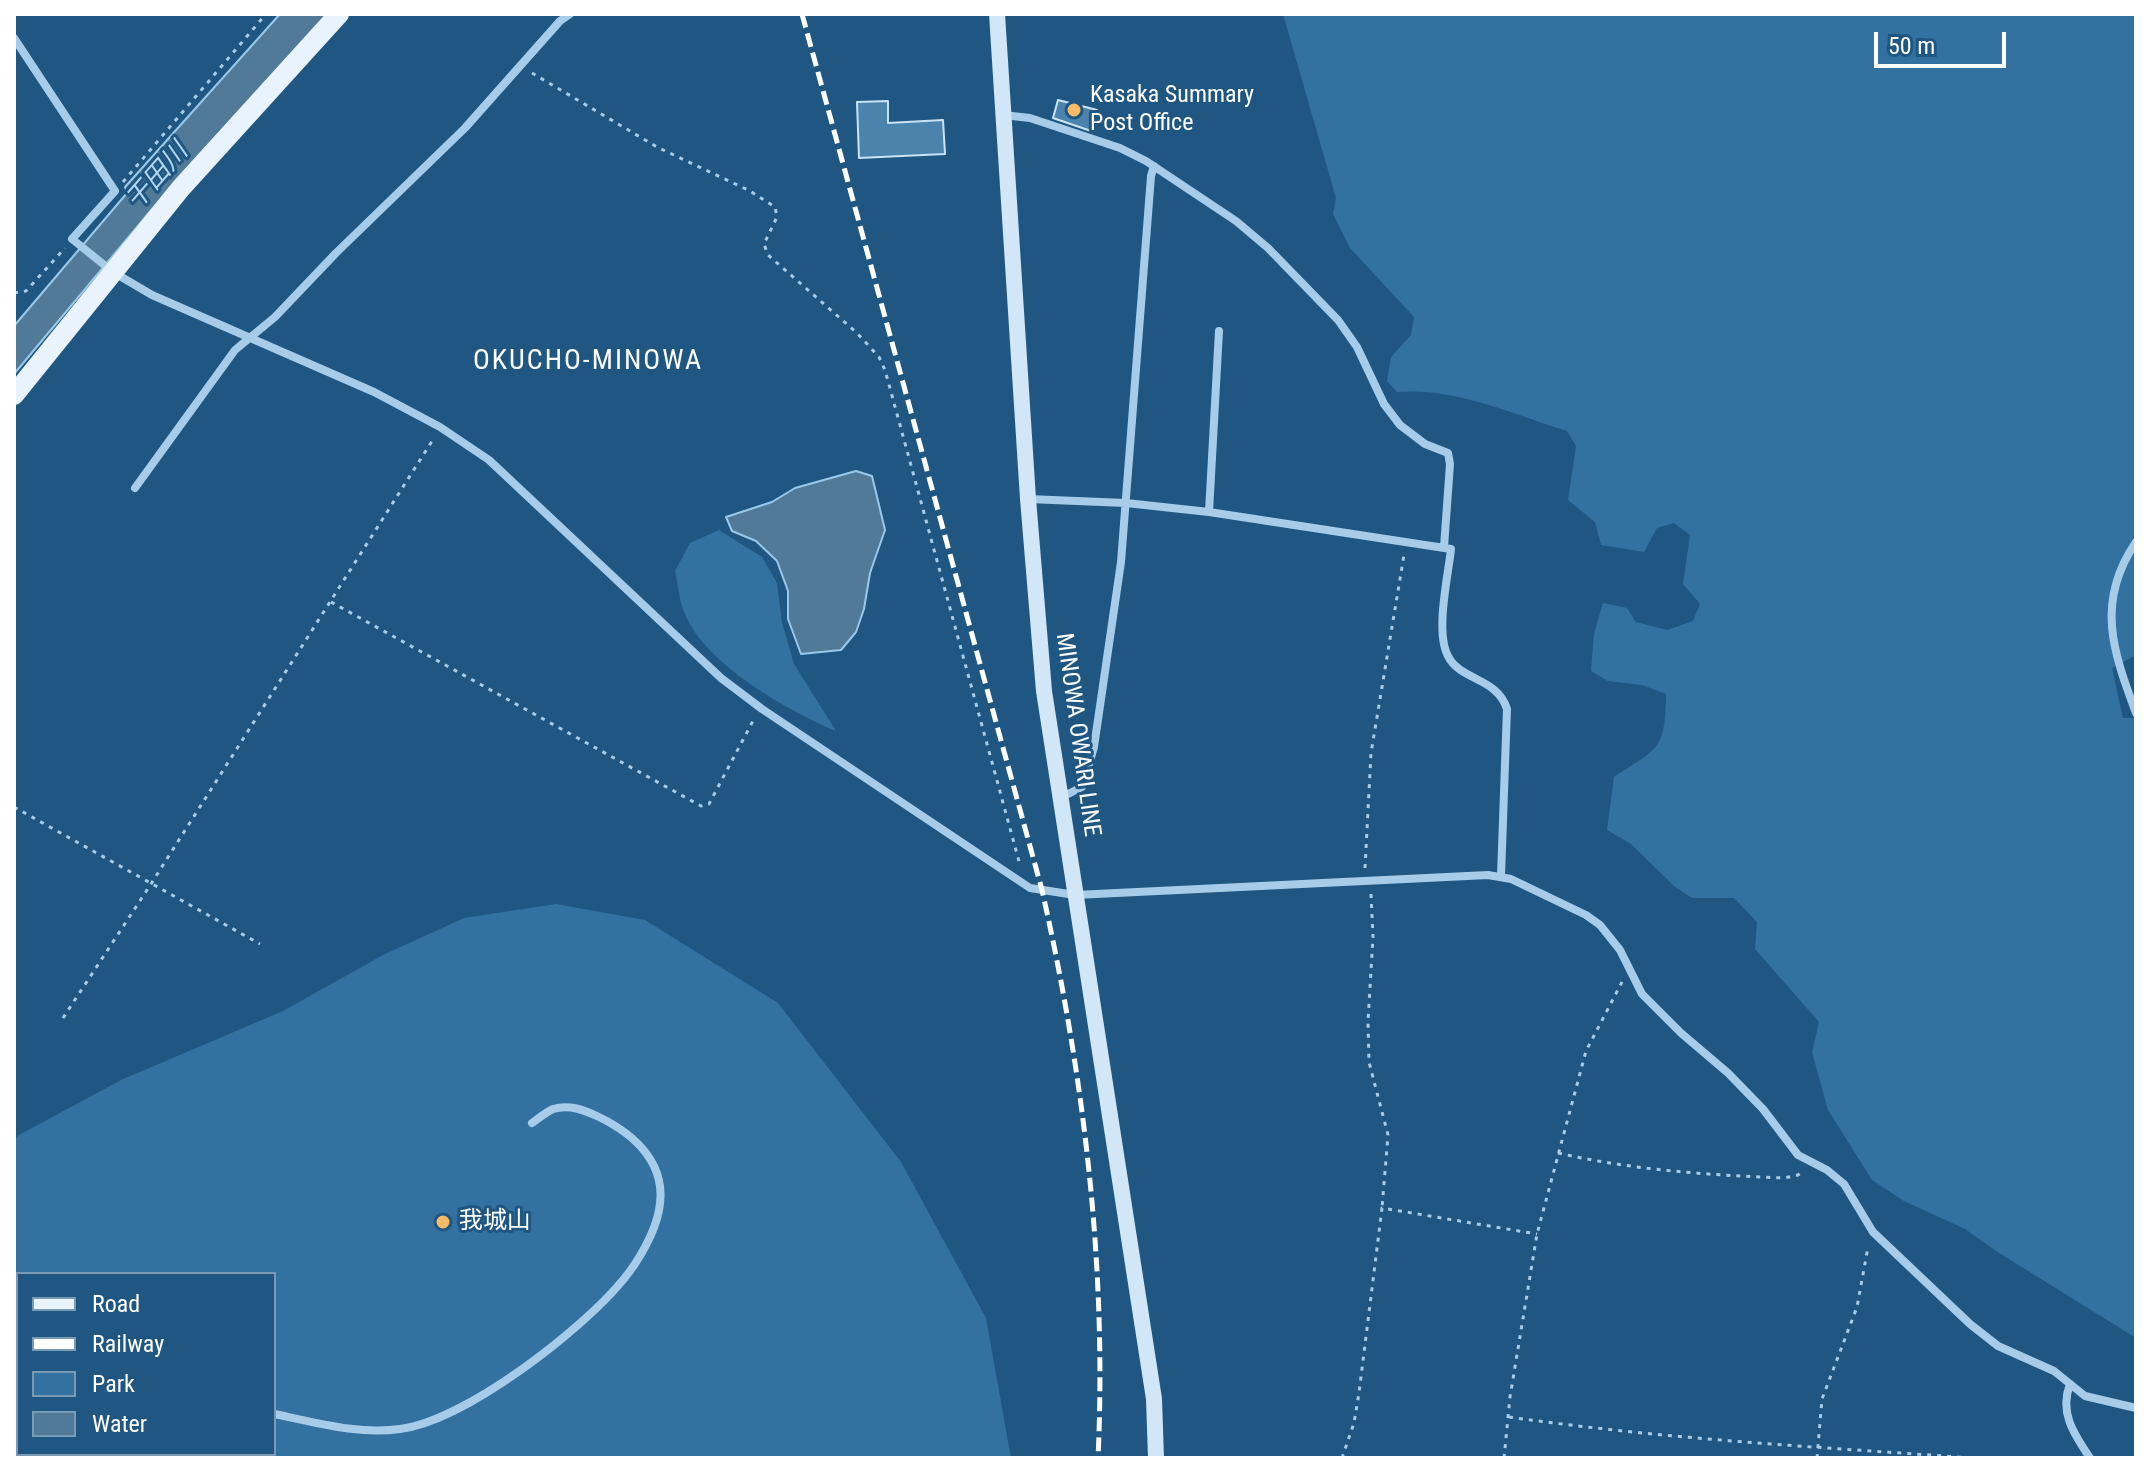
<!DOCTYPE html>
<html>
<head>
<meta charset="utf-8">
<style>
  body { margin:0 }
  #map { position:relative; width:2150px; height:1472px; overflow:hidden; background:#1f5782; font-family:"Roboto Condensed",sans-serif }
  canvas { display:block }
  .frame { position:absolute; inset:0; border:16px solid #fff; pointer-events:none }
  .legend { position:absolute; left:16px; top:1272px; width:260px; height:184px; box-sizing:border-box; background:#1f5782; border:2px solid #799ab4; margin:0; padding:10px 14px; list-style:none; font-size:24px; color:#fff }
  .legend li { display:flex; align-items:center; gap:16px; height:40px }
  .legend b { width:40px; border:2px solid #799ab4 }
  .scale { position:absolute; left:1874px; top:32px; width:132px; height:36px; box-sizing:border-box; border:4px solid #fff; border-top:0; padding-left:10px; font-size:24px; line-height:28px; white-space:nowrap; color:#fff; -webkit-text-stroke:6px #1f5782; paint-order:stroke }
</style>
</head>
<body>
<div id="map">
<canvas width="2150" height="1472"></canvas>
<div class="frame"></div>
<ul class="legend">
<li><b style="height:10px;background:#e9f3fe"></b>Road</li>
<li><b style="height:10px;background:#fff"></b>Railway</li>
<li><b style="height:22px;background:#3371a1"></b>Park</li>
<li><b style="height:22px;background:#517998"></b>Water</li>
</ul>
<div class="scale">50 m</div>
</div>
<script>
const context = document.querySelector('canvas').getContext('2d');
context.lineJoin = 'round';
function fillPath(path, color) { context.fillStyle = color; context.fill(path, 'evenodd'); }
function strokePath(path, color, width, dash) { context.strokeStyle = color; context.lineWidth = width; context.lineCap = dash ? 'butt' : 'round'; context.setLineDash(dash || []); context.stroke(path); }
function drawText(font, color, halo, rows, align = 'center') {
  context.font = font + ' "Roboto Condensed","Noto Sans JP",sans-serif'; context.lineWidth = 6; context.setLineDash([]); context.textBaseline = 'middle'; context.strokeStyle = halo; context.fillStyle = color; for (const [text, x, y, turn = 0] of rows) {
    context.save(); context.translate(x, y); context.rotate((+turn || 0) * Math.PI / 180); context.textAlign = isNaN(turn) ? turn : align; if (halo) context.strokeText(text, 0, 0); context.fillText(text, 0, 0); context.restore();
  }
}
const green = new Path2D(`
  M1283 14H2136V655L2112 668 2123 718H2136V1338L1996 1251 1965 1229 1904 1201 1872 1180 1828 1110 1812 1052 1819 1022 1755 949 1757 922 1734 898H1692L1675 887 1631 844 1607 830 1614 777C1659 747 1665 751 1666 694L1642 685 1608 681 1591 671 1594 634 1603 603 1627 608 1636 622 1667 630 1693 621 1700 604 1683 584 1690 535 1674 523 1657 528 1644 552 1601 545 1595 522 1568 500 1576 446 1567 431C1513 414 1454 387 1397 392L1387 381 1391 357 1411 335 1414 317 1350 248 1333 214 1336 198Z
  M719 530 762 557 777 583 782 623 794 664 836 731C788 711 705 664 685 614 679 601 678 585 675 571L690 543Z
  M556 904 645 920 778 1003 901 1162 986 1318 1011 1458H14V1141L19 1135 121 1080 283 1011 383 955 464 918ZM18 1274H274V1454H18Z`);
const water = new Path2D(`
  M280 14H328L178 178 14 374V326L127 193 125 187Z
  M856 471 872 476 885 530 870 573 864 609 856 632 841 650 801 654 788 619V591L777 561 756 541 732 531 726 517 772 502 795 488Z`);
const building = new Path2D(`
  M1058 100 1097 110 1091 131 1053 118Z
  M888 101V123L943 120 945 154 859 158 857 102Z`);
const path = new Path2D(`
  M532 73 657 147 750 191 775 207 777 217 764 244 768 255 857 333 879 357 885 370 1020 865
  M123 182 266 14
  M14 293 26 291 65 248
  M331 602 701 806 709 804 754 719
  M14 807 260 944
  M1365 868 1371 753 1404 555
  M1371 894 1373 937 1368 1021 1369 1062 1388 1135 1382 1208
  M63 1018 151 884 434 438
  M1558 1153C1633 1170 1707 1175 1784 1178L1798 1175 1802 1172
  M1509 1417C1663 1439 1818 1447 1973 1458
  M1342 1458 1354 1423 1359 1393 1382 1208 1537 1234
  M1504 1458 1510 1397 1537 1234 1586 1051 1622 982
  M1817 1458 1822 1399 1857 1307 1868 1247`);
const minor = new Path2D(`
  M14 38 115 191 72 239 113 272 152 295 374 392 440 427 489 460 721 678 762 709 1030 888 1075 895 1488 875 1511 879 1586 915 1600 925 1620 950 1642 994 1681 1033 1728 1073 1763 1109 1798 1155 1827 1170 1844 1184 1873 1232 1970 1324 1998 1346 2054 1371 2085 1396 2136 1408
  M1003 115 1030 118 1120 148 1146 161 1236 221 1268 248 1338 320 1357 347 1384 404 1400 425 1425 444 1448 453 1450 464 1444 547
  M135 488 235 350 275 317 336 253 465 128 560 21 570 14
  M1028 499 1126 503 1209 512 1451 549C1448 577 1435 632 1448 656 1460 681 1497 677 1507 709L1501 876
  M1209 512 1219 331
  M2136 542C2095 602 2113 651 2136 713
  M1061 794H1068L1082 787 1094 747 1121 562 1151 176 1154 166
  M2070 1384C2059 1413 2074 1434 2090 1458
  M274 1414C314 1422 359 1435 400 1429 465 1421 582 1330 623 1280 638 1262 655 1233 659 1210 668 1165 636 1135 599 1117 584 1110 569 1104 553 1109 546 1112 538 1119 532 1123
  M85 1458 86 1454`);
const secondary = new Path2D(`
  M997 14 1028 499 1044 691 1154 1399 1156 1458`);
const primary = new Path2D(`
  M14 395 181 188 339 14`);
const rail = new Path2D(`
  M802 14 1042 890C1084 1076 1107 1268 1098 1458`);
const markers = [
  [1074,110,8,"#f7bb66"],
  [443,1222,8,"#f7bb66"]
];
const poiNames = [
  ["Kasaka Summary",1090,96],
  ["Post Office",1090,124],
  ["我城山",459,1222]
];
const streetNames = [
  ["MINOWA OWARI LINE",1077,735,82]
];
const waterNames = [
  ["干田川",158,177,-49]
];
const quarterNames = [
  ["OKUCHO-MINOWA",588,362]
];
fillPath(green, '#3371a1');
fillPath(water, '#517998');
strokePath(water, '#99c9ea', 2);
fillPath(building, '#4c83ad');
strokePath(building, '#cae4f7', 2);
strokePath(path, '#a6cce9', 3, [4, 6]);
strokePath(minor, '#a6cce9', 8);
strokePath(secondary, '#d1e6f7', 16);
strokePath(primary, '#e9f3fe', 20);
strokePath(rail, '#fff', 5, [14, 6]);
for (const [x, y, r, color] of markers) { const dot = new Path2D(); dot.arc(x, y, r, 0, 2 * Math.PI); context.fillStyle = color; context.fill(dot); strokePath(dot, '#1f5782', 3); }
drawText('24px', '#fff', '#1f5782', poiNames, 'left');
drawText('24px', '#fff', '#1f5782', streetNames);
drawText('italic 26px', '#b1d6f0', '#1f5782', waterNames);
context.letterSpacing = '2px';
drawText('28px', '#fff', '#1f5782', quarterNames);
context.letterSpacing = '0px';
</script>
</body>
</html>
